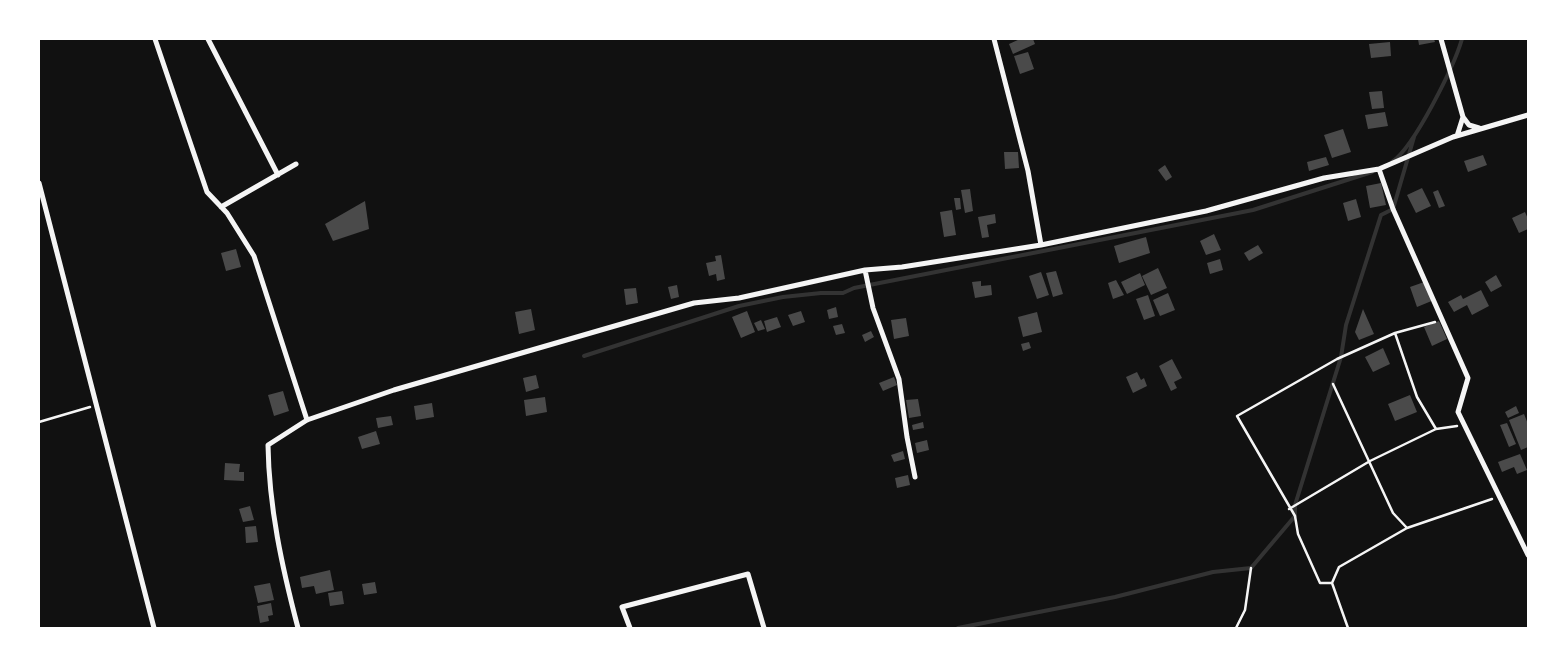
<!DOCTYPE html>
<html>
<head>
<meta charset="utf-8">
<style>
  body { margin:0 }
  #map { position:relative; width:1567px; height:667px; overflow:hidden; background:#111; font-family:"Alegreya Sans",sans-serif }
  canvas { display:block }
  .frame { position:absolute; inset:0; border:40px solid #fff; pointer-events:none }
</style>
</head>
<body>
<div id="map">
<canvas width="1567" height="667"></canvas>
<div class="frame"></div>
</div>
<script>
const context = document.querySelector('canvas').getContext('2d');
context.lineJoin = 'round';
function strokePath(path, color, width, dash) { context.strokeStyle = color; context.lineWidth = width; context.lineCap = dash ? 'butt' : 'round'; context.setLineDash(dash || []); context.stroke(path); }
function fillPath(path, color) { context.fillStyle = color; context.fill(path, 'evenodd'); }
const stream = new Path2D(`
  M1392 162C1415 146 1454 66 1462 39
  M584 356 739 306 783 297 821 293H843L854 288 1253 210 1372 172
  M958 628 1115 597 1213 572 1251 568 1295 516V505L1341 357 1346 325 1381 215 1393 209 1414 137`);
const building = new Path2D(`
  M1020 39H1033L1035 44 1013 54 1009 44Z
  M1418 39H1434L1435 42 1419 45Z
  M1390 42 1391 56 1371 58 1369 44Z
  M1028 52 1034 69 1020 74 1014 56Z
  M1382 91 1384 108 1372 109 1369 92Z
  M1385 112 1388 126 1368 129 1365 115Z
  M1343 129 1351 152 1332 158 1324 135Z
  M1004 152H1018L1019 168 1005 169Z
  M1483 155 1487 165 1468 172 1464 161Z
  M1326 157 1329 165 1309 171 1307 162Z
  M1165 165 1172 177 1166 181 1158 170Z
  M1381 183 1386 205 1370 208 1366 186Z
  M1422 188 1431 206 1416 213 1407 195Z
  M970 189 973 211 965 213 961 190Z
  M1438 190 1445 206 1439 208 1433 192Z
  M954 198H960L961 209 956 210Z
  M1356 199 1361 217 1348 221 1343 203Z
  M365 201 369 229 333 241 325 224Z
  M952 210 956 235 944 237 940 212Z
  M1525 212 1528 219V229L1519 233 1512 218Z
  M995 214 996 223 987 225 989 237 982 238 978 217Z
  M1214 234 1221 250 1206 255 1200 241Z
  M1146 237 1150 253 1119 263 1114 246Z
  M1258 245 1263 253 1249 261 1244 253Z
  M236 249 241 267 226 271 221 253Z
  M721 255 725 279 717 281 716 274 709 276 706 263 716 261 715 256Z
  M1220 259 1223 270 1210 274 1207 263Z
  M1158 268 1167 288 1151 295 1142 276Z
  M1056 271 1063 294 1053 297 1046 273Z
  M1041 272 1049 295 1037 299 1029 276Z
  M1140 273 1145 285 1127 294 1121 282Z
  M1496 275 1502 286 1491 292 1485 282Z
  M1116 280 1124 295 1113 299 1108 283Z
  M981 281V286L991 285 992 295 975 298 972 282Z
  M1427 281 1434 300 1417 307 1410 287Z
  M677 285 679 297 671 299 668 287Z
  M636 288 638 303 626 305 624 289Z
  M1481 290 1489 306 1472 315 1467 305 1454 312 1448 302 1461 295 1463 299Z
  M1168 293 1175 310 1160 316 1153 300Z
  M1148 295 1155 316 1144 320 1136 299Z
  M836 307 838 317 829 319 827 310Z
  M531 309 535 330 519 334 515 312Z
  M1363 309 1374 334 1359 340 1355 332Z
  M747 311 755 332 741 338 732 317Z
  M801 311 805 322 793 326 788 315Z
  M1037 312 1042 332 1023 337 1018 317Z
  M777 317 781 327 767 332 764 321Z
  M906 318 909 336 894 339 891 320Z
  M761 320 765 329 758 331 754 323Z
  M1439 321 1447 339 1432 346 1424 327Z
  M842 324 845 333 836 335 833 326Z
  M871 331 874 337 865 342 862 335Z
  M1029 342 1031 348 1023 351 1021 344Z
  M1383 348 1390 364 1373 372 1365 357Z
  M1172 359 1182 378 1174 382 1177 388 1171 391 1159 366Z
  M1137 372 1141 380 1144 378 1147 386 1133 393 1126 377Z
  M536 375 539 388 526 392 523 378Z
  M894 377 897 385 883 391 879 383Z
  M283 391 289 411 274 416 268 395Z
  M1410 395 1417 412 1395 421 1388 404Z
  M545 397 547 412 526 416 524 400Z
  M918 399 921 416 909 418 906 400Z
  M432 403 434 417 416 420 414 406Z
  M1516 406 1519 413 1508 418 1505 412Z
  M1524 414 1528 424V447L1521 450 1509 420Z
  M391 416 393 425 378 428 376 418Z
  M923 422 924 428 913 430 912 425Z
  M1507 423 1516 444 1509 447 1500 425Z
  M376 431 380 444 362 449 358 437Z
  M927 440 929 450 917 453 915 443Z
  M903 451 905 459 894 462 891 455Z
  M1520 454 1527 470 1517 474 1514 467 1502 472 1498 462Z
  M225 463 240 464 239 472H244V481L224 480Z
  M908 475 910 485 897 488 895 478Z
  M250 506 254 520 243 522 239 509Z
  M256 526 258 542 246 543 245 527Z
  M330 570 334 590 316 594 314 586 302 588 300 577Z
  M375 582 377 593 364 595 362 584Z
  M270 583 274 600 258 603 254 586Z
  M342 591 344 604 330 606 328 593Z
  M271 603 273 615 268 616 269 621 260 623 257 606Z`);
const path = new Path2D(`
  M1395 333 1417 397 1436 429
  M1333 384 1393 513 1407 528
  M39 422 90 407
  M1289 509 1370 461 1436 429 1457 426
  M1332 583 1339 567 1407 528 1492 499
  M1236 628 1245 610 1251 568
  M1348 628 1332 583H1320L1298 534 1295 516 1237 416 1337 359 1395 333 1435 322`);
const minor = new Path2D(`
  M155 39 207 192 227 213 254 256 307 420
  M208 39 278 175
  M994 39 1028 171 1041 245
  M1441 39 1463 117 1469 125 1479 128
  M1457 136 1463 117
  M1379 169 1393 209 1468 378 1458 412 1528 555
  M39 183 154 628
  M221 207 296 164
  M865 270 873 308 899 379 907 437 915 477
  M298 628C282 567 269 508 268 445L307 420 394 390 694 303 739 298 865 270 902 267 1041 245 1206 211 1324 178 1379 169 1453 137 1528 115
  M630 628 622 607 748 574 764 628`);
strokePath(stream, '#333', 4);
fillPath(building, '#4a4a4a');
strokePath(path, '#f5f5f5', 2.5);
strokePath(minor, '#f5f5f5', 5);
</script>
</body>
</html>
